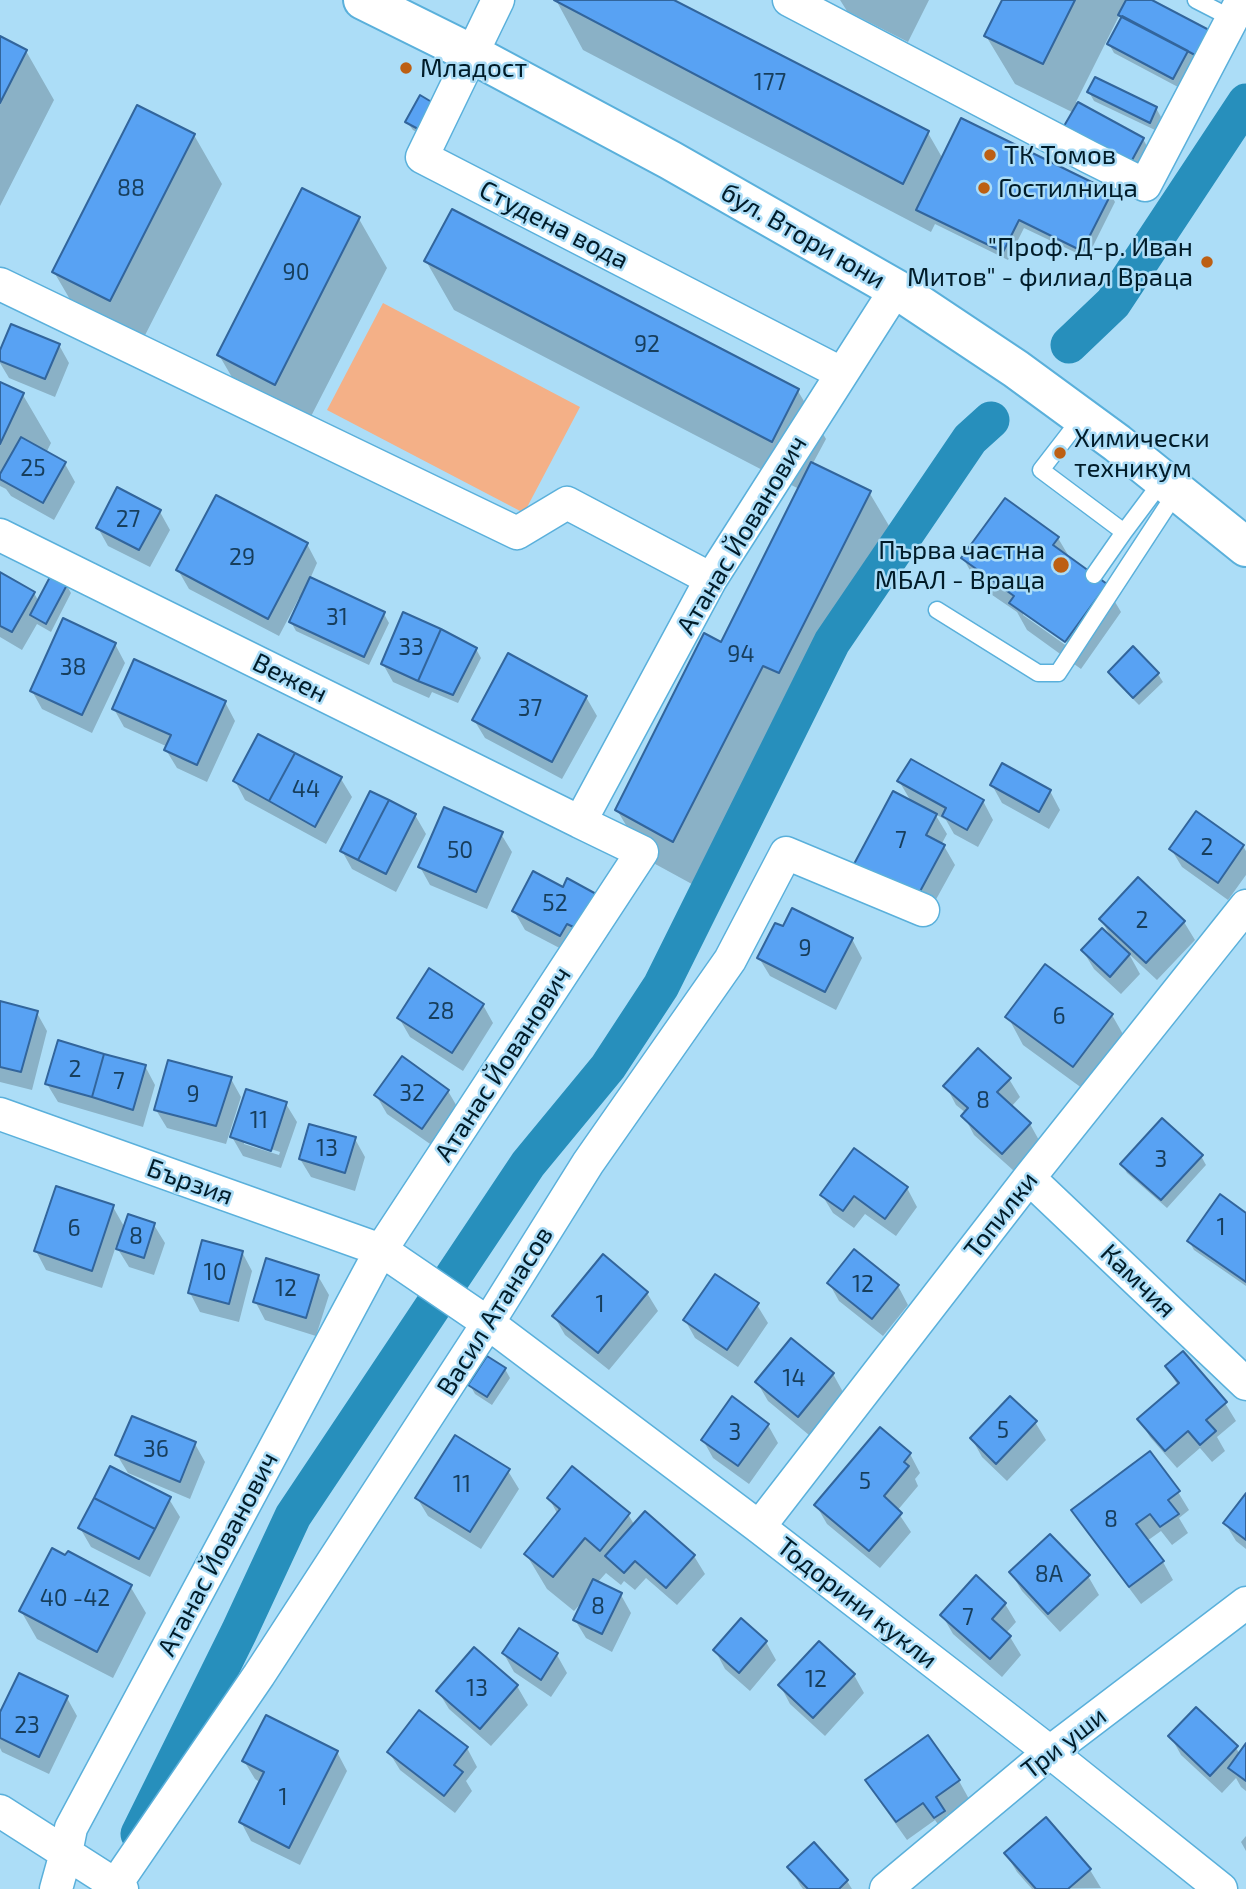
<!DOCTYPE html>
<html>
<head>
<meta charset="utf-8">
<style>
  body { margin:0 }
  canvas { display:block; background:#acddf7 }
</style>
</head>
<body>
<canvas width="1246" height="1889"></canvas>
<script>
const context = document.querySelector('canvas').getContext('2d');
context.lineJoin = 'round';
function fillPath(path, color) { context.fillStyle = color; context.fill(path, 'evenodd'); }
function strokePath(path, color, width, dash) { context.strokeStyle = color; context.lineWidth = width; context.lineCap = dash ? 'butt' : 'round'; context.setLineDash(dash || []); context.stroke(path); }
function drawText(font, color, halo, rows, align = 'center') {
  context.font = font + ' "Exo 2",sans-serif'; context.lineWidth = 5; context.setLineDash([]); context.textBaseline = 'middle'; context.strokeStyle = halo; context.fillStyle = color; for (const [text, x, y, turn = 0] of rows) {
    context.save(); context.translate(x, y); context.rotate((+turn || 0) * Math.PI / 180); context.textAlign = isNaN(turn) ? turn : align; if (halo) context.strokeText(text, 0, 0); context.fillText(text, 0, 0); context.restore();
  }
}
const green = new Path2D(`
  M383 303 580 407 524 513 327 410Z`);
const shadow = new Path2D(`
  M556 0H670L928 133 943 159 1110 193 1115 202 1087 258 1024 228 1008 260 935 224 931 232 583 50Z
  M840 0H929L908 42 847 11Z
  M1004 0H1148L1207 31 1200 63 1193 59 1178 87 1114 53 1109 44 1123 18 1120 14 1076 102 1143 139 1148 148 1136 170 1072 135 1066 126 1074 113 1015 84 986 36Z
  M0 38 26 51 54 100 0 206Z
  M1089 92 1156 108 1161 117 1155 130 1094 101Z
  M421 98 426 138 413 130 407 122Z
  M194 135 222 184 138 349 82 320 54 272Z
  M359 219 387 268 303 432 247 403 219 355Z
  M426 261 798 391 826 439 812 465 869 492 898 541 807 721 791 713 701 889 646 859 617 810 721 644 799 489 454 310Z
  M59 345 69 363 55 397 9 378 0 363V355Z
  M0 384 23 395 51 443 46 453 65 464 75 482 54 520 11 496 6 489 0 486Z
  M160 512 170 530 150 567 108 546 98 528Z
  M1058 538 1071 560 1105 585 1121 612 1081 669 1027 630 1017 612 979 586 963 558ZM1023 610 1073 646 1071 649 1023 615Z
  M307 544 317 563 310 579 384 614 389 623 369 665 296 631 291 622 302 599 299 598 279 636 189 589 178 570Z
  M0 574 34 593 39 602 66 584 71 593 51 632 37 624 22 650 0 637Z
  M115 644 125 663 92 733 42 709 32 691Z
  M476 649 481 658 458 703 432 692 429 698 393 682 383 664Z
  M1110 672 1158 674 1163 682 1139 705 1115 681Z
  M586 697 597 716 562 779 485 738 474 720Z
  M225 702 235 721 207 782 177 768 166 750 168 747 124 727 114 709Z
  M341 779 352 797 326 844 245 800 235 781Z
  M899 781 983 801 993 820 978 847 954 834 946 820 935 814 947 834 941 845 944 846 955 865 928 914 867 882 912 803Z
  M992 785 1050 791 1060 810 1049 829 1002 803Z
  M415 815 426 834 396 892 352 869 342 851Z
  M501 834 512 852 487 909 430 885 420 867Z
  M1243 846 1246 851V875L1228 900 1182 867 1171 849Z
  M564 889 597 896 571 954 525 930 514 911Z
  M1101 920 1184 922 1195 940 1157 980 1129 954 1140 974 1121 994 1094 969 1083 951 1113 940Z
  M852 939 862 958 836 1010 770 976 759 958Z
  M0 1003 37 1013 47 1031 32 1090 0 1082Z
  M483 1005 493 1023 463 1071 410 1037 399 1018Z
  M1112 1015 1128 1043 1090 1094 1023 1045 1008 1017Z
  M402 1059 448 1091 459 1110 433 1146 387 1114 376 1095Z
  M145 1066 155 1085 143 1127 58 1102 47 1084Z
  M231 1079 241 1097 226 1144 167 1128 156 1110Z
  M1009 1079 1020 1097 1011 1107 1030 1124 1040 1142 1014 1171 974 1135 964 1116 966 1113 956 1105 946 1086Z
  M286 1104 297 1122 281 1168 243 1156 232 1137ZM244 1140 280 1152 279 1155 244 1144Z
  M355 1139 365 1157 355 1191 311 1177 300 1159Z
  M1201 1156 1206 1165 1167 1208 1127 1173 1122 1164Z
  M907 1188 917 1207 896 1236 865 1214 854 1228 833 1213 822 1195Z
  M113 1207 125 1228 154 1225 165 1243 154 1275 129 1267 116 1246 102 1288 46 1270 36 1251Z
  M1246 1215V1286L1194 1250 1189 1241Z
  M242 1252 252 1271 239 1322 200 1312 190 1293Z
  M318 1276 329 1295 316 1336 265 1320 255 1301Z
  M829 1283 898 1286 908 1305 883 1336 839 1301Z
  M647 1293 658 1311 609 1370 565 1335 554 1316Z
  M757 1305 768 1323 738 1367 695 1338 685 1320Z
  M1167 1367 1225 1403 1236 1421 1217 1437 1225 1451 1212 1462 1200 1448 1177 1468 1150 1437 1139 1419 1178 1386Z
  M505 1369 510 1378 492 1405 475 1394 470 1385Z
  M833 1374 843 1392 809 1435 768 1401 757 1382Z
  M1035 1422 1046 1440 1007 1481 982 1457 972 1439Z
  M768 1425 778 1443 749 1484 713 1458 703 1440Z
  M195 1444 205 1462 190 1499 128 1473 117 1455Z
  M910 1454 920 1473 915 1479 918 1486 897 1511 911 1532 880 1568 827 1524 816 1505Z
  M508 1471 519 1489 481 1549 428 1516 417 1498Z
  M1178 1492 1189 1510 1179 1518 1188 1533 1172 1545 1161 1531 1147 1541 1163 1562 1173 1580 1141 1604 1084 1528 1074 1510Z
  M1246 1496V1549L1236 1541 1225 1523Z
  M549 1498 628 1514 635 1526 694 1556 705 1574 677 1605 646 1578 635 1590 624 1581 621 1585 606 1573 597 1583 621 1595 631 1613 612 1652 586 1638 575 1620 582 1602 574 1611 547 1589 526 1554 558 1515Z
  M169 1499 180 1517 150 1577 91 1547 80 1528Z
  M1011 1573 1088 1576 1099 1595 1060 1632 1022 1591Z
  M130 1586 146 1613 113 1678 37 1639 21 1611Z
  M1005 1604 1016 1622 1006 1633 1010 1637 1021 1655 1002 1677 953 1634 942 1615Z
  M766 1642 776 1660 750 1691 725 1669 715 1650Z
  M504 1654 557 1655 567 1673 551 1697 514 1672Z
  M854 1675 864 1693 825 1736 790 1704 780 1685Z
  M517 1686 528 1705 491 1746 449 1709 438 1691Z
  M67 1698 77 1716 49 1774 2 1752 0 1748V1716Z
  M1171 1737 1236 1748 1240 1754 1246 1746V1791L1241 1787 1236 1778 1222 1793 1181 1755Z
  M467 1748 477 1767 466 1781 472 1791 455 1813 400 1770 389 1752Z
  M337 1752 347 1771 300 1865 251 1841 241 1822 261 1783 255 1779 244 1761Z
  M867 1780 959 1781 969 1799 946 1816 954 1830 946 1836 935 1820 907 1840 878 1799Z
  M1246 1836V1851L1241 1842Z
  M814 1845 847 1881 852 1889H803L800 1885 790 1867Z
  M1006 1854 1090 1870 1101 1888 1032 1889 1017 1872Z`);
const canal = new Path2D(`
  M1069 345 1113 303 1246 102
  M139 1834 239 1632 293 1516 528 1164 608 1067 661 986 832 642 970 439 991 420`);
const building = new Path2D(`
  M554 0H674L929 131 903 184Z
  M1002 0H1075L1043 64 984 36Z
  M1126 0H1152L1209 30 1195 55 1118 15Z
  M1122 16 1188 51 1173 79 1107 44Z
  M0 36 27 50 0 103Z
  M1095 77 1157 107 1150 123 1087 92Z
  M420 95 435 104 420 130 405 122Z
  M1078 102 1144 138 1131 162 1064 126Z
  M137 105 195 134 110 301 52 272Z
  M961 118 1112 192 1082 251 1019 220 1003 252 916 210Z
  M302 188 360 217 275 385 217 355Z
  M452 209 799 389 772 442 424 261Z
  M11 324 60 344 45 379 0 361V350Z
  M0 382 24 393 0 444Z
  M21 437 66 462 43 503 0 479V474Z
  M811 462 871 491 779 673 763 666 673 842 615 810 704 633 721 642Z
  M117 487 161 510 139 550 96 528Z
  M216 495 308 543 268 619 176 570Z
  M1005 498 1059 537 1053 545 1107 584 1065 642 1009 603 1014 596 961 558Z
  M0 572 35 592 12 632 0 626Z
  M51 575 68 583 46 624 30 615Z
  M310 577 385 612 364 657 289 622Z
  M403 612 441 629 418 681 381 664Z
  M63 618 116 643 82 715 30 691Z
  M441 629 477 648 453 695 418 681Z
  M1133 646 1159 673 1133 698 1108 672Z
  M508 653 587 696 552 762 472 720Z
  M134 659 226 701 197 765 164 750 171 735 112 709Z
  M258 734 295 753 269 801 233 781Z
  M295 753 342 777 315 827 269 801Z
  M911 759 984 800 967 830 942 816 946 808 897 781Z
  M1002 763 1051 790 1039 812 990 785Z
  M370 791 389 800 358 860 340 851Z
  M893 791 937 814 926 835 945 845 917 897 854 864Z
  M389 800 416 814 386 874 358 860Z
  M444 807 503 832 476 892 418 867Z
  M1196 811 1244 845 1218 883 1169 849Z
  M533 871 563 887 567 878 598 895 580 930 567 924 560 936 512 911Z
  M1138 877 1185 921 1146 963 1099 919Z
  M792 908 853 938 825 992 757 958 775 923 783 926Z
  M1102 928 1130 954 1110 977 1081 950Z
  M1045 964 1113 1014 1073 1067 1005 1017Z
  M429 968 484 1004 452 1053 397 1018Z
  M0 1001 38 1011 21 1072 0 1067Z
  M58 1040 104 1054 92 1097 45 1084Z
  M978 1048 1011 1078 997 1092 1031 1123 1002 1154 961 1116 968 1108 943 1086Z
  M104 1054 146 1065 133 1110 92 1097Z
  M402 1056 449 1090 422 1129 374 1095Z
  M168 1060 232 1077 216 1126 154 1110Z
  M246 1089 287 1102 271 1151 230 1137Z
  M1162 1118 1203 1155 1161 1200 1120 1164Z
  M309 1124 356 1137 345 1173 299 1159Z
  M854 1148 908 1187 885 1219 854 1196 843 1211 820 1195Z
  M56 1186 114 1205 92 1271 34 1251Z
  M1220 1194 1246 1213V1282L1187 1241Z
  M128 1214 155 1223 144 1258 116 1249Z
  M202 1240 243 1251 229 1304 188 1293Z
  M854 1249 899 1285 872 1319 827 1283Z
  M603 1254 648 1292 598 1353 552 1316Z
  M266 1258 319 1275 306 1318 253 1302Z
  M715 1274 759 1303 727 1350 683 1320Z
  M791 1338 834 1373 798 1417 755 1382Z
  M1183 1351 1227 1402 1206 1420 1216 1431 1200 1445 1188 1431 1165 1451 1137 1419 1179 1383 1165 1366Z
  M487 1356 506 1368 487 1397 468 1385Z
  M732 1396 769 1424 738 1466 701 1440Z
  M1010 1396 1037 1421 996 1464 970 1438Z
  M132 1416 196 1442 180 1482 115 1455Z
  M880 1427 911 1453 904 1462 909 1466 884 1496 902 1513 869 1551 814 1505Z
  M455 1435 510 1469 470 1532 415 1498Z
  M1150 1451 1180 1491 1168 1500 1179 1514 1160 1527 1150 1514 1136 1524 1164 1561 1129 1587 1071 1510Z
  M110 1466 171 1497 155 1529 94 1498Z
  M572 1466 630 1513 600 1551 585 1538 553 1577 524 1554 560 1509 547 1498Z
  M1246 1493V1540L1223 1523Z
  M94 1498 155 1529 139 1559 78 1528Z
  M645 1511 695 1555 666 1588 635 1561 624 1573 605 1556Z
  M1050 1534 1090 1575 1048 1614 1009 1572Z
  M52 1548 65 1555 68 1551 132 1585 97 1652 19 1611Z
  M976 1575 1006 1603 992 1619 1011 1636 990 1659 940 1615Z
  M593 1579 622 1593 602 1634 573 1620Z
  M741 1618 767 1641 739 1673 713 1650Z
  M519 1628 558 1653 541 1680 502 1653Z
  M819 1641 855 1674 813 1718 778 1685Z
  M474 1647 518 1685 480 1729 436 1691Z
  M19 1673 68 1696 39 1757 0 1738V1712Z
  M1196 1707 1238 1746 1210 1776 1168 1736Z
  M419 1710 468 1747 454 1765 463 1772 444 1796 387 1752Z
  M266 1715 338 1751 289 1848 239 1822 264 1772 242 1761Z
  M928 1735 960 1780 936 1797 945 1811 934 1818 923 1803 896 1822 865 1780Z
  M1246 1743V1781L1228 1768Z
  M1046 1817 1091 1869 1068 1889H1036L1004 1853Z
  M814 1842 848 1880 839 1889H808L787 1867Z`);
const service = new Path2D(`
  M1196 0 1233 19
  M1082 417 1041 470 1124 532 1163 480
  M1094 575 1124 532
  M937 610 1038 673H1058L1177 491`);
const minor = new Path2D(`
  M498 0 422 157 841 373
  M789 0 1089 157 1145 185 1242 0
  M0 284 517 533 567 503 711 579
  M0 535 580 822
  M0 1114 381 1250 488 1323 759 1527 1050 1752 1221 1889
  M1029 1178 1246 1384
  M759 1527 1029 1178 1246 906
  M0 1811 122 1889
  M56 1889 66 1853 71 1828 381 1250 642 852 580 822 711 579 896 289
  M114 1889 116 1884 259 1675 488 1323 588 1163 730 960 786 853 923 910
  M886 1889 1050 1752 1246 1603`);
const tertiary = new Path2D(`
  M363 0 472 54 670 160 896 289 1016 369 1117 443 1246 547`);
const markers = [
  [406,68,7,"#bd5f13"],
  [990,155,7,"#bd5f13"],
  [984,188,7,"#bd5f13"],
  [1207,262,7,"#bd5f13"],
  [1060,453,7,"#bd5f13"],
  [1061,565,9,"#bd5f13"]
];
const numberNames = [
  ["177",770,82],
  ["88",131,188],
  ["90",296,272],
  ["92",647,344],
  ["25",33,468],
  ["27",128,519],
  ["29",242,557],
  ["31",337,617],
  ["33",411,647],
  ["94",741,654],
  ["38",73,667],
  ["37",530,708],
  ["44",306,789],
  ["7",901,840],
  ["2",1207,847],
  ["50",460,850],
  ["52",555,903],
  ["2",1142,920],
  ["9",805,948],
  ["28",441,1011],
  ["6",1059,1016],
  ["2",75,1069],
  ["7",119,1081],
  ["32",412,1093],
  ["9",193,1094],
  ["8",983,1100],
  ["11",259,1120],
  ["13",327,1148],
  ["3",1161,1159],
  ["1",1221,1227],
  ["6",74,1228],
  ["8",136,1236],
  ["10",215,1272],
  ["12",863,1284],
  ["12",286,1288],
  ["1",600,1304],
  ["14",794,1378],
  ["5",1003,1430],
  ["3",735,1432],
  ["36",156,1449],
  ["5",865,1481],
  ["11",462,1484],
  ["8",1111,1519],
  ["8A",1049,1574],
  ["40 -42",75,1598],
  ["8",598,1606],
  ["7",968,1617],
  ["12",816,1679],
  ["13",477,1688],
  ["23",27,1725],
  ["1",283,1797]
];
const poiNames = [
  ["Младост",420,68],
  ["ТК Томов",1004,155],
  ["Гостилница",998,188],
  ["\"Проф. Д-р. Иван",1193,247,"right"],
  ["Митов\" - филиал Враца",1193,277,"right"],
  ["Химически",1074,438],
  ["техникум",1074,468],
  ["Първа частна",1045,550,"right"],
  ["МБАЛ - Враца",1045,580,"right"]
];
const streetNames = [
  ["Студена вода",554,225,27],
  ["бул. Втори юни",803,236,30],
  ["Атанас Йованович",742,535,-59],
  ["Вежен",290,678,26],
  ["Атанас Йованович",503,1064,-57],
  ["Бързия",190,1182,20],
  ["Топилки",1001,1215,-52],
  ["Камчия",1138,1281,44],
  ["Васил Атанасов",495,1311,-58],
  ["Атанас Йованович",218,1554,-62],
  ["Тодорини кукли",857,1603,38],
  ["Три уши",1064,1743,-38]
];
fillPath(green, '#f4b087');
fillPath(shadow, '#0003');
strokePath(canal, '#278fbc', 37);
fillPath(building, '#58a2f3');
strokePath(building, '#32659c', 2);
strokePath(service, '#5ab0db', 19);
strokePath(minor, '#5ab0db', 35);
strokePath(tertiary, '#5ab0db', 42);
strokePath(service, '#fff', 16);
strokePath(minor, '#fff', 32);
strokePath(tertiary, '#fff', 38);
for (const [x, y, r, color] of markers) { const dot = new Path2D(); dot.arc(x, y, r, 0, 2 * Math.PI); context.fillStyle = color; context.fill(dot); strokePath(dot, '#acddf7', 2.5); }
drawText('23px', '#173e5c', null, numberNames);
drawText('26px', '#011c29', '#acddf7', poiNames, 'left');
drawText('26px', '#011c29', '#acddf7', streetNames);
</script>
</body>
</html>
